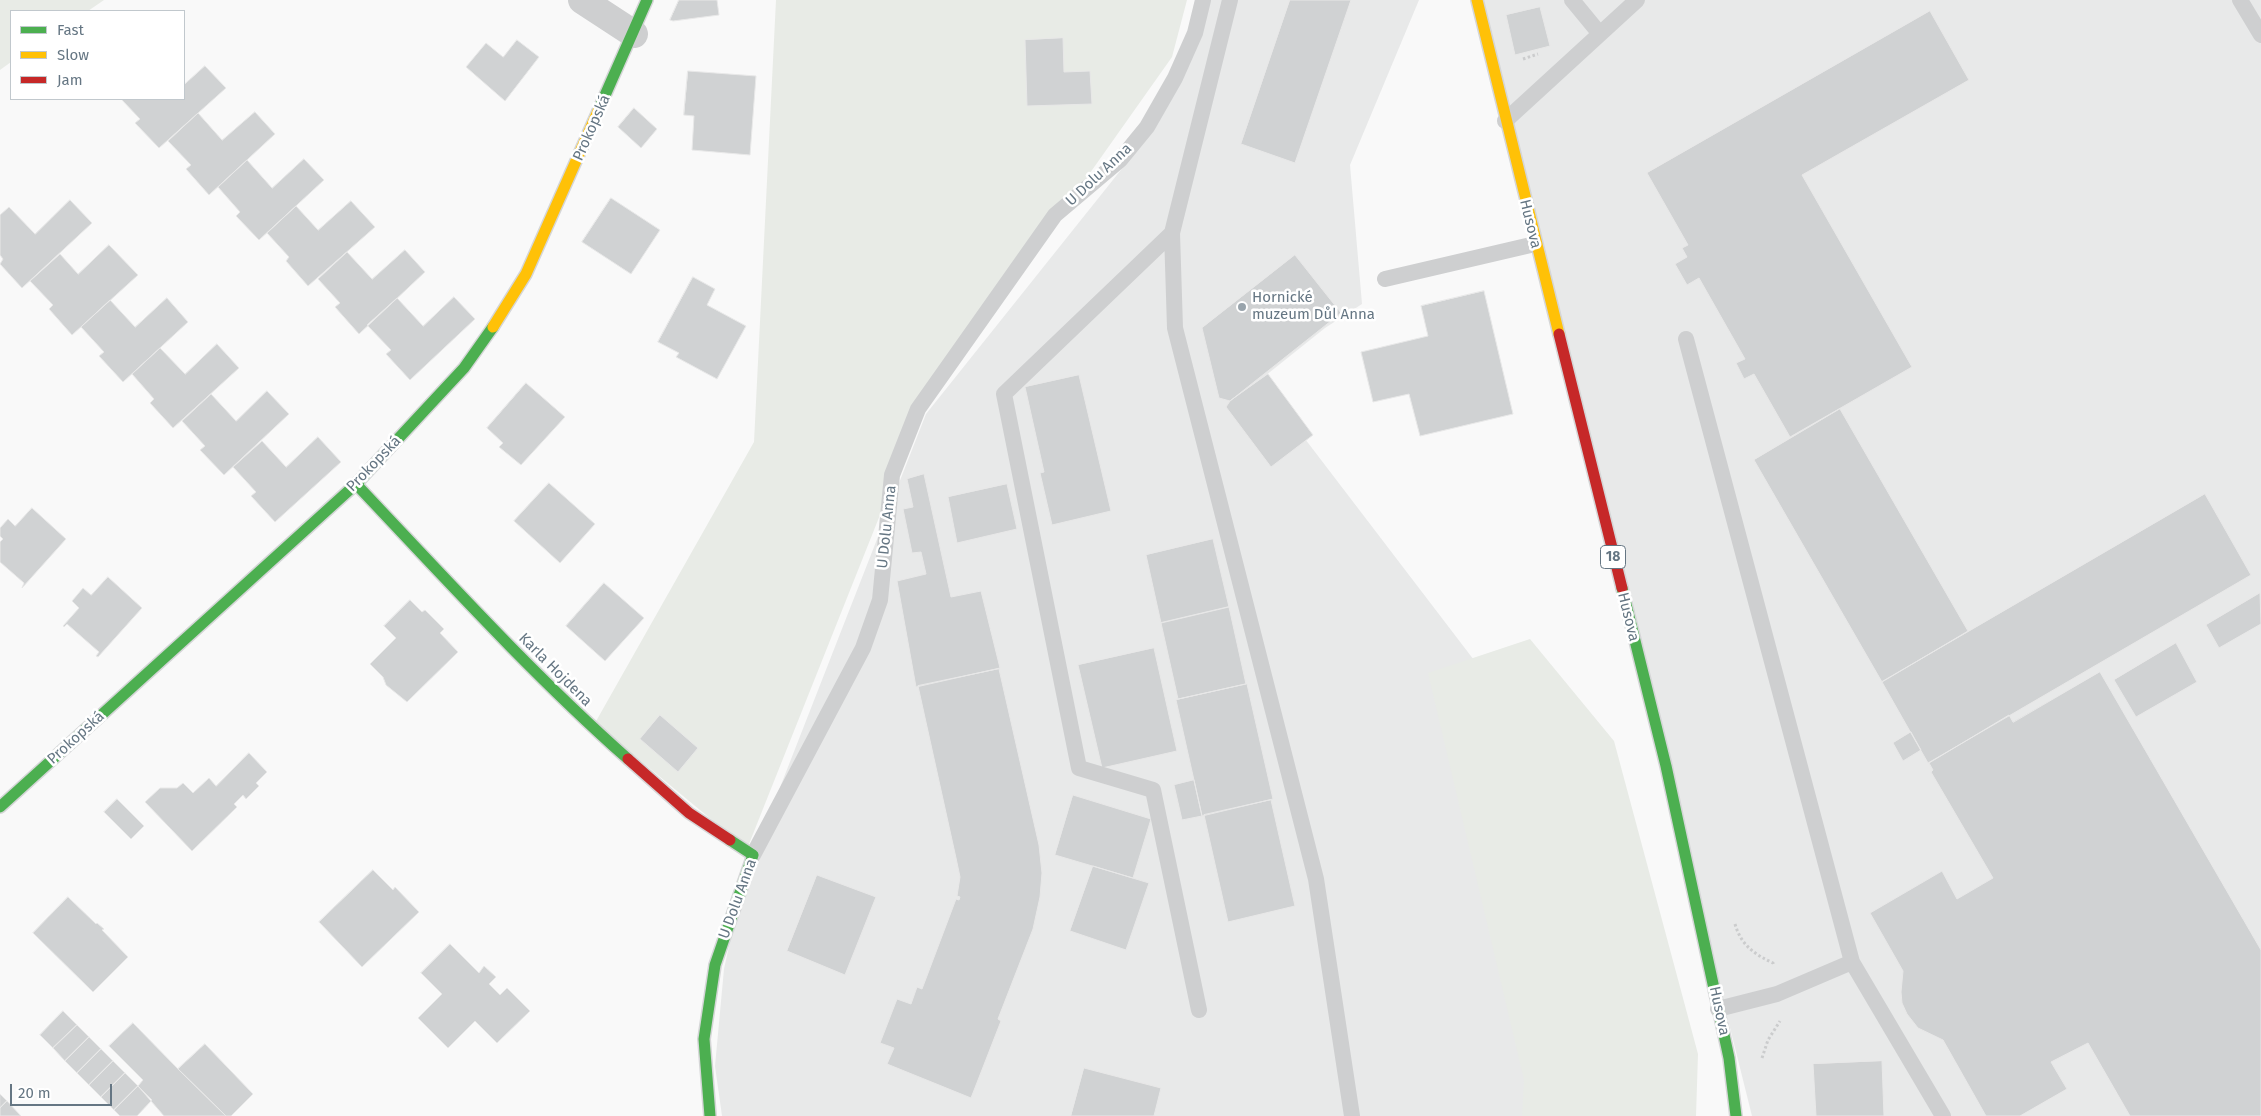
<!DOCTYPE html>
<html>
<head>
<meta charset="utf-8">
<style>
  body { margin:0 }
  #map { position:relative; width:2261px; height:1116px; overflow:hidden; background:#f9f9f9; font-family:"Fira Sans",sans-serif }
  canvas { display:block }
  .legend { position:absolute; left:10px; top:10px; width:175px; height:90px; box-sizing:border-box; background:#fff; border:1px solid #c1c8cd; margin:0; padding:6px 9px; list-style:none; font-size:15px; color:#657683 }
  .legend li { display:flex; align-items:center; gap:10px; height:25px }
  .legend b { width:25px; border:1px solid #c1c8cd }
  .scale { position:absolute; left:10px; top:1084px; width:102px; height:22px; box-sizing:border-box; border:2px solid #657683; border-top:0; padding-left:6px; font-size:15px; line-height:18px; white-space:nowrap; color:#657683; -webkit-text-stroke:4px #fff; paint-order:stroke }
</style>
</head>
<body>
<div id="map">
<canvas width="2261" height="1116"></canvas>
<ul class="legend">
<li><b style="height:6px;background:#4caf50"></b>Fast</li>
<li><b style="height:6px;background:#ffc107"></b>Slow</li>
<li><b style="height:6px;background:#c62828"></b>Jam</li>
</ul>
<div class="scale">20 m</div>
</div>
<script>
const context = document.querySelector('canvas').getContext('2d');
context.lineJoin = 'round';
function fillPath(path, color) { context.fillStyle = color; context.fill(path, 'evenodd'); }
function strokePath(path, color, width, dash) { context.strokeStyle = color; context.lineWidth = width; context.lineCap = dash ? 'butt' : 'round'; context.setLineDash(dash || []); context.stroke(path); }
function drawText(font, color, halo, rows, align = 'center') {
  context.font = font + ' "Fira Sans",sans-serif'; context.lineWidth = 5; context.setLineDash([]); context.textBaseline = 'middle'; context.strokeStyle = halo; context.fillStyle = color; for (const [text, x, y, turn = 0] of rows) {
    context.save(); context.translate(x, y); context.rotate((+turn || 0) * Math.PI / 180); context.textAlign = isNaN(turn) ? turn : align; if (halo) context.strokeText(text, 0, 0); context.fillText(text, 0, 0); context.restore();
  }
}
const built = new Path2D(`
  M1207 0H1419L1350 165 1362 304 1325 328 1260 380 1519 719 1641 1116H722L715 1066 724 969 743 882 926 414 1144 141Z
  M1483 0H2261V1116H1752L1535 245Z`);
const green = new Path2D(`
  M0 0H104L88 11H11V62L0 70Z
  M776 0H1187L1172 57 921 412 747 849 595 723 754 442Z
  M1530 639 1614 741 1698 1054 1696 1116H1522L1524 1080 1428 673Z`);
const building = new Path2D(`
  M679 0H717L719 15 673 21 670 20Z
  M1290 0H1351L1295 163 1241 144Z
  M1540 7 1550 46 1515 55 1506 15Z
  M1930 11 1969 80 1802 175 1912 367 1790 437 1754 374 1744 379 1736 363 1745 359 1699 278 1687 285 1675 264 1687 257 1682 248 1688 245 1647 173Z
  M1063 38 1064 72 1090 71 1092 104 1027 106 1025 40Z
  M517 40 539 57 505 101 466 67 486 43 503 57Z
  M205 66 226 88 159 148 135 123 140 119 121 99H184V85Z
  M688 71 756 76 750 155 692 150 694 116 684 115Z
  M634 108 657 129 641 148 618 127Z
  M255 112 275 134 209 195 186 169 191 165 168 141 198 113 222 140Z
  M304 159 324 180 259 240 236 216 240 212 218 187 247 160 272 188Z
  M611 198 660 230 631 274 582 242Z
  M70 200 92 223 22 288 0 264 3 259 0 255V215L9 207 35 234Z
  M351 201 375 227 308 286 286 261 289 257 267 233 296 206 318 230Z
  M109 245 138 275 72 335 49 309 53 305 30 281 60 254 78 274Z
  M405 250 425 272 359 334 335 307 340 303 318 279 347 252 372 279Z
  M1295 255 1341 313 1230 401 1219 398 1202 328Z
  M693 277 715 289 707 305 746 326 717 379 676 357 679 353 658 342Z
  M1484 291 1513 414 1420 436 1409 394 1373 402 1361 352 1428 336 1421 306Z
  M454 297 475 319 410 380 386 354 391 350 367 325 397 298 423 326Z
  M167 298 188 322 123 382 99 356 104 352 81 327 110 300 135 327Z
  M217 344 239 368 173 428 150 403 154 399 132 374 160 348 185 374Z
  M1268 374 1313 435 1271 467 1226 407 1230 401Z
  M1079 375 1111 511 1052 525 1040 473 1044 472 1025 387Z
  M526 383 565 417 521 465 499 447 503 443 487 428Z
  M267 391 289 414 224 475 200 450 205 446 182 421 211 394 236 421Z
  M1840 409 1968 631 1882 682 1754 460Z
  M318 437 341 462 275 522 251 496 256 492 233 467 262 441 286 467Z
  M924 474 951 597 981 591 1000 668 916 687 897 581 926 574 921 552 912 553 903 509 913 507 907 479Z
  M549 483 595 524 560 563 514 521Z
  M1007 484 1017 529 957 543 948 497Z
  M2205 494 2251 575 1928 763 1882 682Z
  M32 508 66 539 22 588 24 583 0 562V542L3 539 0 536V528L8 519 15 526Z
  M1213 539 1229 607 1161 623 1146 555Z
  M108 577 142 608 98 657 96 656 99 652 67 624 64 627 63 626 79 608 72 601 83 588 91 595Z
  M604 583 644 618 605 661 566 626Z
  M2260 593 2261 624 2219 648 2206 625Z
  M410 600 422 612 425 610 444 629 440 633 458 652 407 702 386 685 383 677 370 664 396 638 384 626Z
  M1229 607 1246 684 1178 699 1161 623Z
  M2176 643 2197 682 2136 717 2114 680Z
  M1154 648 1177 751 1102 768 1078 665Z
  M999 669 1039 845 1042 873 1040 897 1033 929 998 1019 1001 1021 971 1098 887 1064 894 1048 880 1043 897 999 911 1004 917 987 922 989 956 899 959 900 960 897 957 896 960 877 956 858 918 686Z
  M2100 672 2261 950V1116H2130L2088 1043 2051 1062 2067 1089 2020 1116H1986L1943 1040 1918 1028 1907 1014 1902 1003 1901 992 1903 971 1870 913 1942 871 1957 899 1993 878 1931 772 1933 770 1929 763 2009 715 2013 722Z
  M1247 684 1273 799 1202 816 1176 700Z
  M660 715 698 748 678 772 640 739Z
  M1911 732 1921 750 1903 761 1893 743Z
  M249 753 267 772 256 783 259 786 246 799 243 795 234 804 237 807 192 851 145 802 160 788H177L183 783 193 793 209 778 216 786Z
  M1194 780 1202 816 1182 820 1174 785Z
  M1073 795 1151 819 1133 878 1055 855Z
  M117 799 144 826 131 839 104 812Z
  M1271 800 1295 906 1228 922 1204 815Z
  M1093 866 1149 883 1126 950 1070 931Z
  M373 870 393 890 395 887 419 912 362 967 319 922Z
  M817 875 876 897 845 975 787 951Z
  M68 897 96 924 97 923 104 929 102 930 128 957 93 992 33 933Z
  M450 944 479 973 484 966 496 977 489 984 500 995 507 988 530 1011 497 1043 475 1021 448 1048 418 1018 442 994 421 973Z
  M63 1011 77 1025 53 1048 40 1035Z
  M133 1023 178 1069 226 1116H164L138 1086 143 1080 109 1046Z
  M77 1025 89 1037 65 1061 53 1048Z
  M89 1037 101 1049 77 1073 65 1061Z
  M205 1044 253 1094 231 1116H226L178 1069Z
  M101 1049 113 1061 89 1085 77 1073Z
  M113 1061 125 1073 101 1097 89 1085Z
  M1882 1061 1884 1116H1816L1813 1064Z
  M1084 1068 1161 1088 1154 1116H1071Z
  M125 1073 138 1086 114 1110 101 1097Z
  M138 1086 152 1100 137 1116H120L114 1110Z
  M0 1094 7 1101 0 1108Z
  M7 1101 21 1116H0V1108Z`);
const path = new Path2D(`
  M1523 59 1538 54
  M1735 924C1741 945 1754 954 1773 963L1774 966
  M1762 1058 1768 1040 1780 1021`);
const lane = new Path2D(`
  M1230 0 1172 233 1175 328 1316 879 1352 1116
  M1572 0 1600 34
  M2240 0 2261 35
  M1505 121 1637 0
  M1172 233 1004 394 1079 768 1153 790 1199 1010
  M1385 279 1535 244
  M1686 339 1852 962 1777 994 1718 1009
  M753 855 863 648 880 600 892 475 918 409 1055 215 1120 160 1147 127 1175 78 1195 33 1203 0
  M1852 962 1943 1116`);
const street = new Path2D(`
  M582 0 634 34`);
const fast = new Path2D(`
  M599 109 647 0
  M356 484C445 578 531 673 628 759
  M1622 588 1666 766 1729 1058 1736 1116
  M0 807 356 484 464 368 493 327
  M710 1116 704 1039 715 965 753 855 730 840`);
const slow = new Path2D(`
  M1477 0 1559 334
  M493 327 526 274 599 109`);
const jam = new Path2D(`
  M1559 334 1622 588
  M628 759 689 813 730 840`);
const markers = [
  [1242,307,5,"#99a4ac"]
];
const shields = [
  [1613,557,25]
];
const shieldNames = [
  ["18",1613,557]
];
const streetNames = [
  ["Prokopská",592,128,-66],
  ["U Dolu Anna",1099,175,-43],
  ["Husova",1530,224,76],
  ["Prokopská",374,464,-46],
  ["U Dolu Anna",887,527,-84],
  ["Husova",1628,617,76],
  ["Karla Hojdena",555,670,45],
  ["Prokopská",76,738,-42],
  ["U Dolu Anna",738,899,-70],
  ["Husova",1719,1011,78]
];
const poiNames = [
  ["Hornické",1252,298],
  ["muzeum Důl Anna",1252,315]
];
fillPath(built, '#e8e9e9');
fillPath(green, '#e8ebe6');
fillPath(building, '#d0d2d3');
strokePath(building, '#e8e8e8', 1);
strokePath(fast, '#d5d6d7', 14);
strokePath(slow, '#d5d6d7', 14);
strokePath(jam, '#d5d6d7', 14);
strokePath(path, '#cbcccd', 3, [2.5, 2.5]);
strokePath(lane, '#cecfd0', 16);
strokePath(street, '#cecfd0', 28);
strokePath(fast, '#4caf50', 11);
strokePath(slow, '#ffc107', 11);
strokePath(jam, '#c62828', 11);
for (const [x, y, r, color] of markers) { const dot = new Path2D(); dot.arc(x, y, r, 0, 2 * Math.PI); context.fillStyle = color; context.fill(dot); strokePath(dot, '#fff', 2); }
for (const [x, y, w] of shields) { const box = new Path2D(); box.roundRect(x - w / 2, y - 11.5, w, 23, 4); context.fillStyle = '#fff'; context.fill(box); strokePath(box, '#657683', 1); }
drawText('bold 14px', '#657683', null, shieldNames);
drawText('15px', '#657683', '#fff', streetNames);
drawText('15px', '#657683', '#fff', poiNames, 'left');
</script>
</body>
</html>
